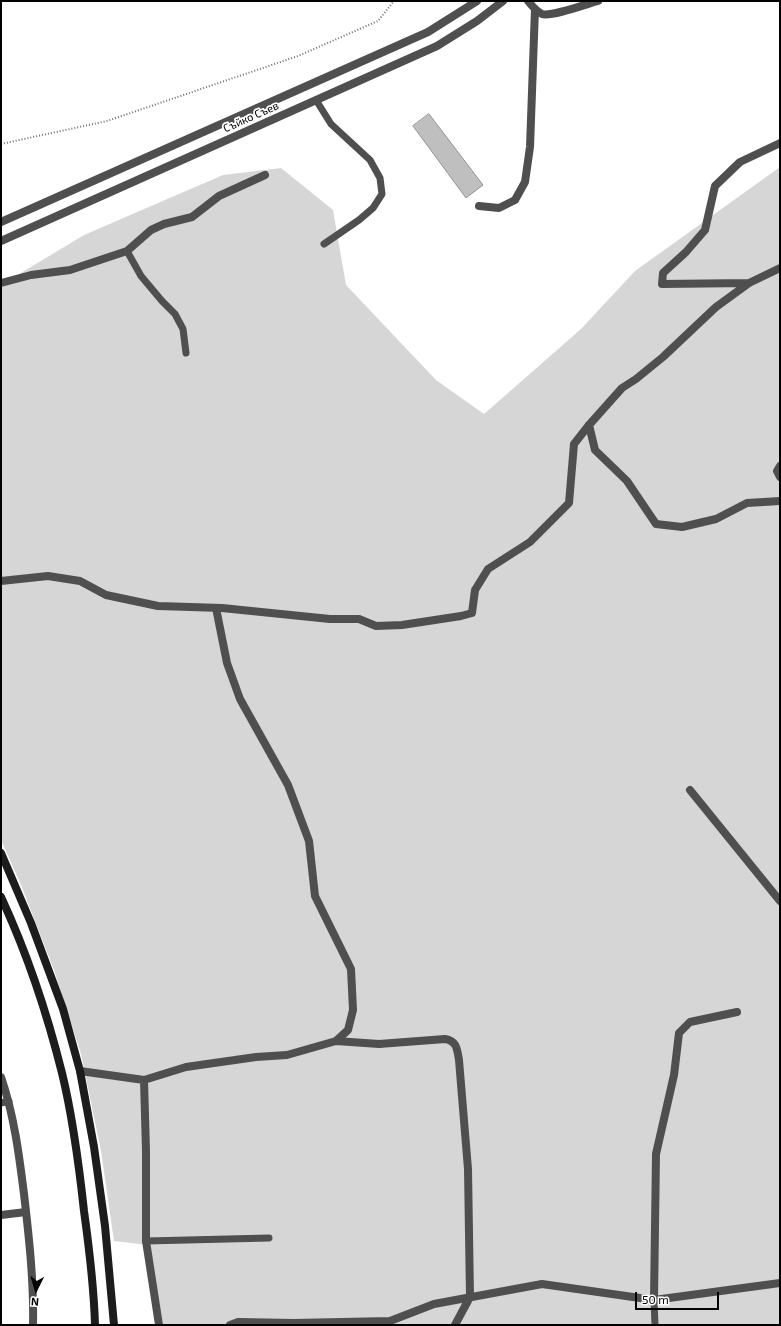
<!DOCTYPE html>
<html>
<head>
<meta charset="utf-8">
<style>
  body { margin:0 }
  #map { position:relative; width:781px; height:1326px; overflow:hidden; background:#fff; font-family:"Exo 2",sans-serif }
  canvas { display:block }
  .frame { position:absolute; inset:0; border:2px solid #000; pointer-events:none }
  .north { position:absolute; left:16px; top:1270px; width:40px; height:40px; -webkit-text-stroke:3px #fff; paint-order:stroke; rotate:185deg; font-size:11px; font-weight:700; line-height:16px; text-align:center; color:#000 }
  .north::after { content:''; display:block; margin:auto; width:14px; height:18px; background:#000; clip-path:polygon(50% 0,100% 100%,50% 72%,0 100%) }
  .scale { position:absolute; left:635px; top:1292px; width:84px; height:18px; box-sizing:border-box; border:2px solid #000; border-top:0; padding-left:5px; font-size:12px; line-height:14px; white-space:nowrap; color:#000; -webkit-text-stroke:3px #fff; paint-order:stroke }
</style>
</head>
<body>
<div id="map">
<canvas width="781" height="1326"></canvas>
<div class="frame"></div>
<div class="north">N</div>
<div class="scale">50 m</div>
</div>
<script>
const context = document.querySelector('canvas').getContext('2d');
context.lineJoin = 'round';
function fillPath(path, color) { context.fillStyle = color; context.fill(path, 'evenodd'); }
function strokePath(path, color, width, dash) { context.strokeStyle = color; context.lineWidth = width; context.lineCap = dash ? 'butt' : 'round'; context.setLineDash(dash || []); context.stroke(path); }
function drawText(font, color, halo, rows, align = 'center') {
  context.font = font + ' "Exo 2",sans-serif'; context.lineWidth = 3.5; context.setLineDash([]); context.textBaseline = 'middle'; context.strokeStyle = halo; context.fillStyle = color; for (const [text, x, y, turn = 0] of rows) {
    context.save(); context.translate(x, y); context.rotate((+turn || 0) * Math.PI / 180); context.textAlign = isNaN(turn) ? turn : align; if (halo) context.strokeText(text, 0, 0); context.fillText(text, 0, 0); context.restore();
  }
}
const green = new Path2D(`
  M780 167V1325H161L148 1245 114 1241 101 1151 81 1054 54 970 21 885 1 840V285L84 235 223 175 281 168 333 210 346 285 436 380 484 414 581 329 635 271Z`);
const building = new Path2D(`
  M429 114 483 185 466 198 413 126Z`);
const path = new Path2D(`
  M1 144 107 121 298 56 378 21 394 1`);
const service = new Path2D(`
  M316 100 331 124 370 160 380 178 382 194 373 208 359 220 324 244
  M127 251 141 276 162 301 175 314 183 329 186 353
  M1 1103 9 1101
  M146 1241 269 1238
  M654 1300 655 1325`);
const minor = new Path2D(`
  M528 1C532 6 536 11 542 14 551 17 587 4 598 1
  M479 206 499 208 515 200 525 182 530 147 535 9
  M1 283 31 275 70 270 127 251 151 230 164 224 192 217 219 196 265 175
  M749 283 662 284 663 273 686 252 705 230 715 186 740 162 780 143
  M589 425 595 450 627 481 656 524 682 527 716 519 747 503 780 501
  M780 466 777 471 780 477
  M1 581 48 576 80 581 106 595 158 606 222 608 330 619H359L376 626 402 625 461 616 472 613 475 590 488 569 530 542 569 503 574 444 589 425 622 388 636 379 663 357 716 307 749 283 780 268
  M216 608 227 663 240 699 288 785 309 841 315 896 351 969 353 1010 348 1030 336 1041
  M690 790 780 901
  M80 1071 144 1080 186 1067 256 1057 287 1055 336 1041 379 1044 445 1039C457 1041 457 1049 459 1060L468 1169 470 1297 455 1325
  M1 1077C14 1115 19 1154 24 1194 29 1237 34 1282 33 1325
  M144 1080 146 1151V1241L159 1325
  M1 1215 26 1212
  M654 1300 656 1154 674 1075 679 1033 690 1022 737 1012
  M230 1325 238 1322 294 1323 390 1321 434 1304 542 1284 654 1300 780 1283`);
const tertiary = new Path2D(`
  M1 222 428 32 477 1
  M1 241 437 46 477 21 503 1`);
const secondary = new Path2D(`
  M1 853 31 923 63 1009 80 1071 94 1147 105 1226 114 1325
  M1 897C27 953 47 1013 62 1073 73 1118 79 1165 84 1211 89 1247 94 1288 95 1325`);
const streetNames = [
  ["Съйко Съев",251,117,-24]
];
fillPath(green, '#d6d6d6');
fillPath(building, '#bfbfbf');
strokePath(building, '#939393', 1);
strokePath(path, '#717171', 2, [1, 2]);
strokePath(service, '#4f4f4f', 7);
strokePath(minor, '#4f4f4f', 8);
strokePath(tertiary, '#4f4f4f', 8);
strokePath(secondary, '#1c1c1c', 8);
drawText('11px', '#000', '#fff', streetNames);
</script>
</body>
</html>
